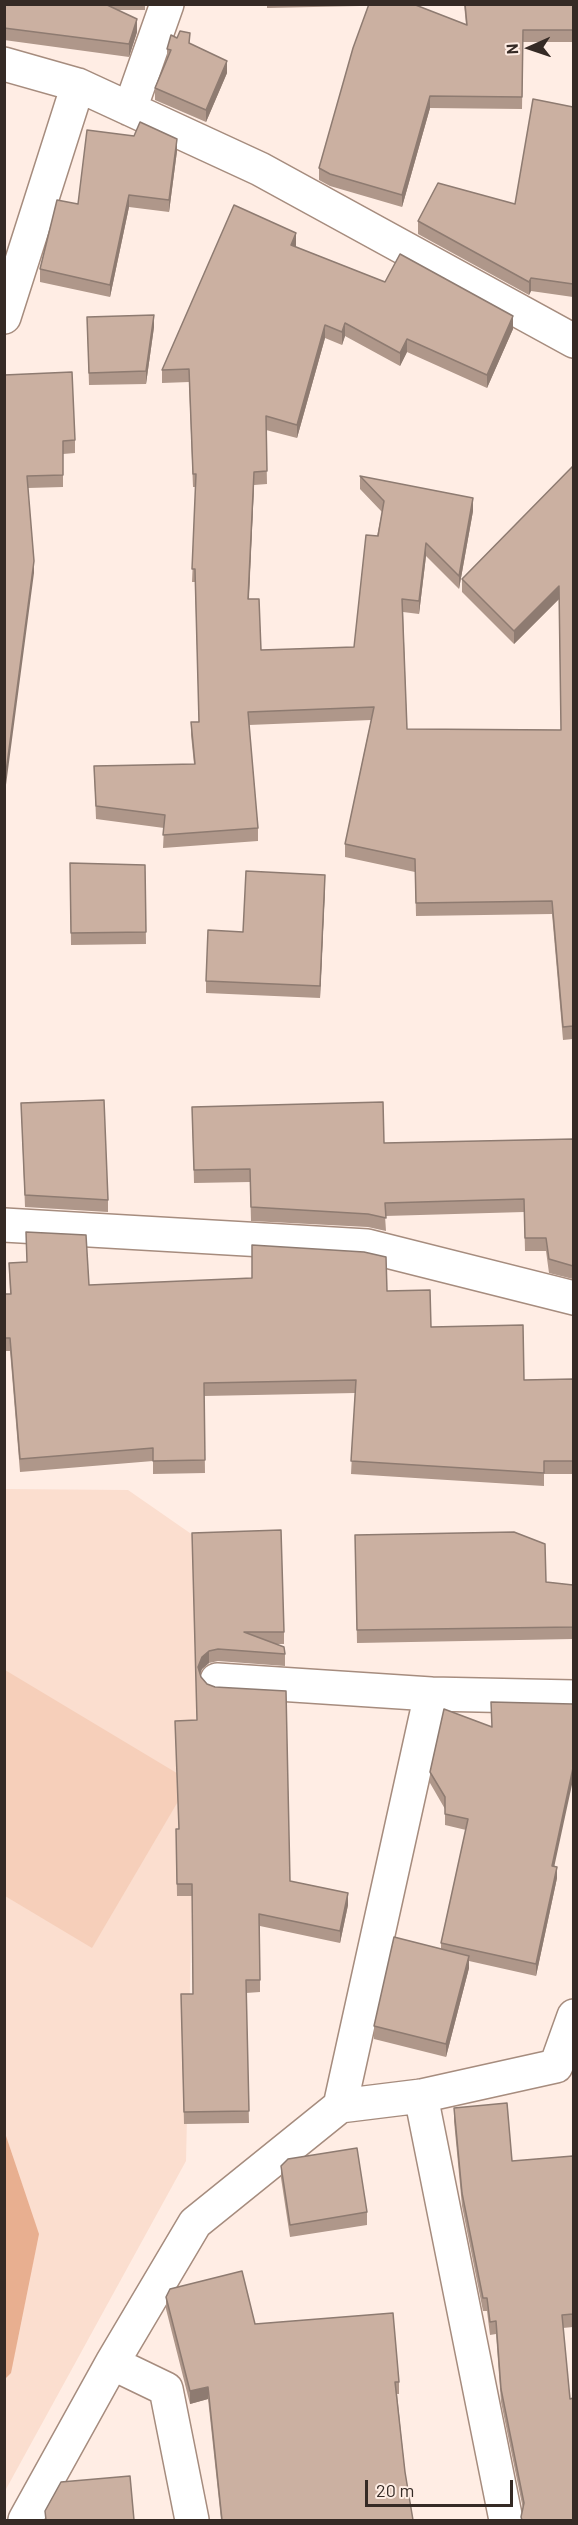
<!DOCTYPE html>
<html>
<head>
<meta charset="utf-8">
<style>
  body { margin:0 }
  #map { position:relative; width:578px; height:2525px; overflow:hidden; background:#ffede4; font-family:Barlow,sans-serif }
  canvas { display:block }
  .frame { position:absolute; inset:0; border:6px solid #352a25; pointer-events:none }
  .north { position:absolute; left:500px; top:18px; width:60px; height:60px; -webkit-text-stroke:4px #ffede4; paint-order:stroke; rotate:267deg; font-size:16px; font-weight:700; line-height:24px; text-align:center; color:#352a25 }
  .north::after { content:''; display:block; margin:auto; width:21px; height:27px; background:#352a25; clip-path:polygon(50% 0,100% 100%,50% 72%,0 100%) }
  .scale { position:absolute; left:365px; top:2480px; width:148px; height:27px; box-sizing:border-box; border:3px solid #352a25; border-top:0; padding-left:8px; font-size:18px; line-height:21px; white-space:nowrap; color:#352a25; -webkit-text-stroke:4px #ffede4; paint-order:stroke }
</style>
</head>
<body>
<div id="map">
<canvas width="578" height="2525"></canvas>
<div class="frame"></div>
<div class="north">N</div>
<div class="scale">20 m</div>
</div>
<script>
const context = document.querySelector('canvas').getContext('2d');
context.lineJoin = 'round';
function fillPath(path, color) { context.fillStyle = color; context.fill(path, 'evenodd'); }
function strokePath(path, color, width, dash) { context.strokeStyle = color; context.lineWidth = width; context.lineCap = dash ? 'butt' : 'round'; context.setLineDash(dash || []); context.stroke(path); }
const built = new Path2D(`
  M5 1489 128 1490 200 1540 186 2161 5 2491Z`);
const green = new Path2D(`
  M5 2133 39 2234 11 2373 5 2379Z`);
const water = new Path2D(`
  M5 1670 190 1781 92 1948 5 1896Z`);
const minor = new Path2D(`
  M4 64 78 85 260 169 574 341
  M130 109 167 4
  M4 317 78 85
  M4 1225 367 1246 574 1298
  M217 1680 431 1694
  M421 2096 506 2520
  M340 2106 431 1694 574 1697
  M112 2363 166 2389 192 2520
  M25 2520 112 2363 195 2223 340 2106 421 2096 556 2066 574 2016`);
const wall = new Path2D(`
  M4 4H145V10H117L137 32 129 57 4 40Z
  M267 4H360V6L267 8Z
  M464 4H573V42H523L522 109 430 108 402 207 330 186 319 180V168L466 25Z
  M190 44 227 73 206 122 155 100V88L167 61V49Z
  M573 107V297L531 291 529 295 418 234V221L515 204Z
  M177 151 169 212 129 207 110 297 40 282V269L78 204Z
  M296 246 295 247 385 282 513 329 487 388 407 352 400 366 345 336 342 345 325 338 297 438 266 430 267 484 254 485 249 599 261 650 354 647 382 512 360 489V476L473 511 459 589 426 556 419 614 403 612 407 729 561 730 559 599 514 644 462 592V579L573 466V1039L563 1040 552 914 416 916 415 872 345 857V844L371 720 249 725 258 828V841L163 848 164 828 96 819 94 766 194 764 191 735V722H199L195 582H192L196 487H193L189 382 162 383V370Z
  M87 317 154 327 146 384 89 385Z
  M4 375 75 440V453L63 454V487L28 488 34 573Z
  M70 863 145 865 146 944 71 945Z
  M325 887 320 998 206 993V981L243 932Z
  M21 1103 108 1200V1212L25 1207Z
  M192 1107 384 1143 573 1139V1279L549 1273 546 1251H525L524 1212 385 1216 386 1231 368 1227 251 1221 250 1182 194 1183Z
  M26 1232 89 1285 387 1291 431 1327 524 1380 573 1379V1474H544V1486L351 1474 355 1393 204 1396 205 1473 153 1474V1461L20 1472 10 1351H4V1294H10L9 1263 27 1262Z
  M192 1533 284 1632V1644H275L285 1654V1666L218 1661 209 1663 202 1669 200 1674 290 1881 348 1905 340 1943 260 1926V1992L246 1993 249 2123 184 2124 181 1994H193L192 1896H177L176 1829H179L175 1721 197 1720Z
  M355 1535 546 1582 573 1585V1639L357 1643Z
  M430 1772 555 1866 557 1878 536 1976 469 1961V1968L446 2057 374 2039V2026L441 1949V1943L466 1830 445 1825V1809L430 1783Z
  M454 2108 512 2161 573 2156V2327L563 2328 573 2520H521L523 2509 501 2402 496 2334 490 2335 487 2311H483L462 2206 454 2121Z
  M281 2166 367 2212V2225L290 2237 281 2178Z
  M166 2297 255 2324 399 2382V2394H397L405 2472 413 2520H221L208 2399 190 2404 166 2309Z`);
const shadedWall = new Path2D(`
  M137 19V32L129 57V44Z
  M227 61V73L206 122V110Z
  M430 96V108L402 207V195Z
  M177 139V151L169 212V200Z
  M129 195V207L110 297V285Z
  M296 233V246L291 258V245Z
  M531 278V291L529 295V282Z
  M154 315V327L146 384V371Z
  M513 316V329L487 388V375Z
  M345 323V336L342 345V332Z
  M325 325V338L297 438V425Z
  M407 339V352L400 366V353Z
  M254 472V485L248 612V599Z
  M473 498V511L459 589V576Z
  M426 543V556L419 614V601Z
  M34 561V573L4 800V787Z
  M559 586V599L514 644V631Z
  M325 875V887L320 998V986Z
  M209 1651V1663L202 1669 198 1679V1667L202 1657Z
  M573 1768V1780L552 1877V1866Z
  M557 1867V1878L536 1976V1964Z
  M348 1893V1905L340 1943V1931Z
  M469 1956V1968L446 2057V2044Z
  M208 2387V2399L190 2404V2391Z`);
const building = new Path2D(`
  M4 4H105L137 19 129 44 4 28Z
  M369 4H413L467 25 465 4H573V30H523L522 97 430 96 402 195 330 174 319 168 353 48Z
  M180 31 190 33 189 43 227 61 206 110 155 88 171 50 167 49 171 35 177 38Z
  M533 99 573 107V284L531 278 529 282 418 221 438 183 515 204Z
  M140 122 177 139 169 200 129 195 110 285 40 269 57 200 78 204 87 130 134 136Z
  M234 205 296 233 291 245 385 282 400 254 513 316 487 375 407 339 400 353 345 323 342 332 325 325 297 425 266 416 267 471 254 472 248 599H259L261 650 354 647 366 535 378 536 384 501 360 476 473 498 459 576 426 543 419 601 402 599 407 729 561 730 559 586 514 631 462 579 573 466V1026L563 1027 552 901 416 903 415 859 345 844 374 707 248 712 258 828 163 835 165 815 96 806 94 766 195 764 191 722H199L195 569H192L196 474H193L189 369 162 370Z
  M154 315 146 371 89 373 87 317Z
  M72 372 75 440 63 441V475L27 476 34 561 4 787V375Z
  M70 863 145 865 146 932 71 933Z
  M246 871 325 875 320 986 206 981 208 930 243 932Z
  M104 1100 108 1200 25 1195 21 1103Z
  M383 1102 384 1143 573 1139V1266L549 1259 546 1238H525L524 1199 385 1203 386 1218 368 1214 251 1207 250 1169 194 1170 192 1107Z
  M26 1232 86 1235 89 1285 252 1278V1245L364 1252 386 1257 387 1291 430 1290 431 1327 523 1325 524 1380 573 1379V1461H544V1473L351 1461 356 1380 204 1383 205 1460 153 1461V1448L20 1459 10 1338H4V1294H11L9 1263 27 1262Z
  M281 1530 284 1632H244L284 1647 285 1654 218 1649 209 1651 202 1657 198 1667 201 1677 207 1684 215 1687 286 1691 290 1881 348 1893 340 1931 259 1914 260 1980H246L249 2111 184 2112 181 1994H193L192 1884H177L176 1829H179L175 1721 197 1720 192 1533Z
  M514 1532 545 1544 546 1582 573 1585V1627L357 1630 355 1535Z
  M491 1702 573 1704V1768L552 1866 557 1867 536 1964 441 1943 468 1819 445 1814V1797L430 1772 444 1709 492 1727Z
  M394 1937 469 1956 446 2044 374 2026Z
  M507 2103 512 2161 573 2156V2314L562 2315 570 2399 573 2398V2520H522L521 2517 524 2503 501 2389 496 2321 490 2322 487 2298H483L462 2193 454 2108Z
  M357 2148 367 2212 290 2225 281 2166 288 2159Z
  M242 2271 255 2324 393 2313 399 2382H395L405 2472 413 2520H222L208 2387 190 2391 166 2297 170 2289Z
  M130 2476 134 2520H46L45 2511 61 2482Z`);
fillPath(built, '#fbdecf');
fillPath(green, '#e8af90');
fillPath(water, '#f6cfba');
strokePath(minor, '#a68c7e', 36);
strokePath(minor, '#fff', 33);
fillPath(wall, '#af978a');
fillPath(shadedWall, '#8e7b71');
fillPath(building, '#cbb0a1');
strokePath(building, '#8e7b71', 1.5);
</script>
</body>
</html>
